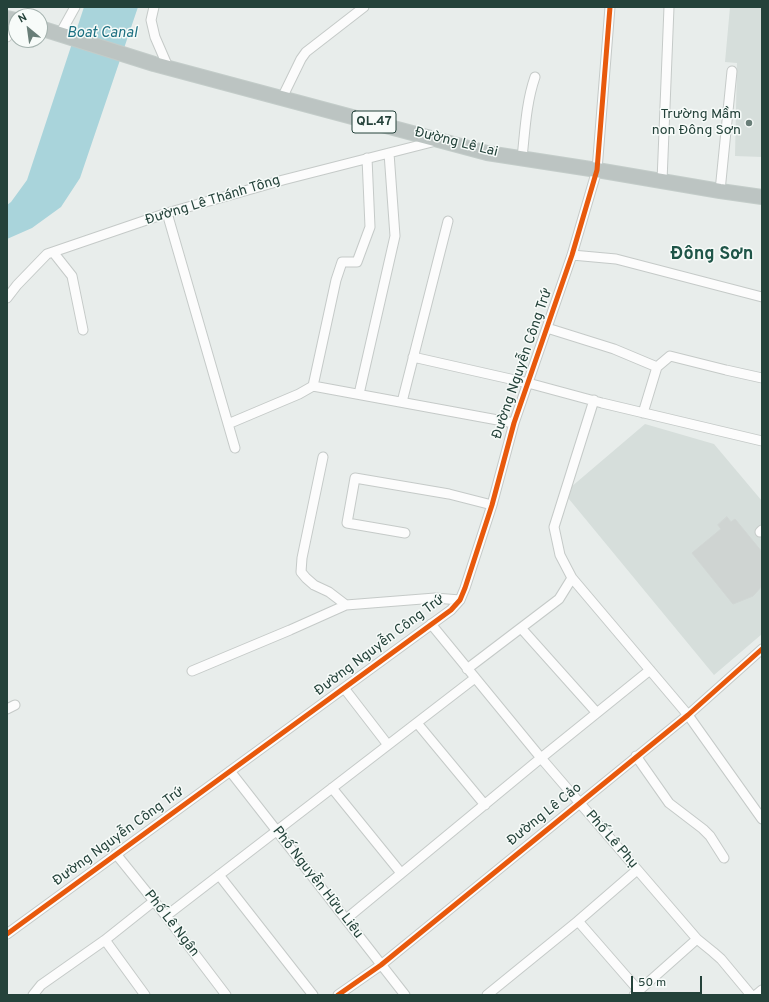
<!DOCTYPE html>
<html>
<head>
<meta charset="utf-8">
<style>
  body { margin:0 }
  #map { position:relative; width:769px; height:1002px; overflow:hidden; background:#e8edeb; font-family:Overpass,sans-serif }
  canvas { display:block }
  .frame { position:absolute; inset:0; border:8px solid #24423a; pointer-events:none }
  .north { position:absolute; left:8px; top:8px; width:40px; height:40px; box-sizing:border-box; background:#f7fbf9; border:1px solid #a3b1ad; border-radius:50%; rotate:331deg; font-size:11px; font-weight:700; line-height:16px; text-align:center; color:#24423a }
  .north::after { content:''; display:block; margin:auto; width:14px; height:18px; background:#697e78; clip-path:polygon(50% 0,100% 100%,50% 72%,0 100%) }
  .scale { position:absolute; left:631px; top:976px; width:71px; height:18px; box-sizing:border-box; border:2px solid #24423a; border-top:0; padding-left:5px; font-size:12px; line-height:14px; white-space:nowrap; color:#24423a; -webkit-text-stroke:3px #f7fbf9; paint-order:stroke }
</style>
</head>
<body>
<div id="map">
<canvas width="769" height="1002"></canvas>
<div class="frame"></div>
<div class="north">N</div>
<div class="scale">50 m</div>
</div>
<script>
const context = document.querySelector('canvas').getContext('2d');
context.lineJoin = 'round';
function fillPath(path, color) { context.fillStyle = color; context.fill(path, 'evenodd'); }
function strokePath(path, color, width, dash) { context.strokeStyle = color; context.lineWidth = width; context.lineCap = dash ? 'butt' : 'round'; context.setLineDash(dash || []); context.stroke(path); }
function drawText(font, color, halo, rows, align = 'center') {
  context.font = font + ' Overpass,sans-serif'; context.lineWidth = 3; context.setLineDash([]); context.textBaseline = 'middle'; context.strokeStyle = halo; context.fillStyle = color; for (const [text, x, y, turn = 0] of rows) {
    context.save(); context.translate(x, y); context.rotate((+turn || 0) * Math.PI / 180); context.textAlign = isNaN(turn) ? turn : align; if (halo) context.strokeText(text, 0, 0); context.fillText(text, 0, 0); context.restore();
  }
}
const built = new Path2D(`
  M730 7H762V157L735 156 737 63 725 62Z
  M645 424 714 444 762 501V634L714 675 564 493Z`);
const water = new Path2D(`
  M84 7H138L80 178 61 207 32 228 7 239V205L11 202 27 180Z`);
const building = new Path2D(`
  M727 517 731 522 735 519 762 552V586L753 596 733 604 692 553 721 529 718 525Z`);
const minor = new Path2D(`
  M154 7 151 20 155 37 168 67
  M60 34 75 7
  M7 37 14 20
  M282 98 301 59 306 52 364 7
  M522 158C525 131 526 103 535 77
  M662 181 669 7
  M720 191 732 71
  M167 213 235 448
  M53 252 72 276 83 330
  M572 255 616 259 762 297
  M7 298 17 285 47 254 167 213 283 180 436 141
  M547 328 614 349 657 367
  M413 357 528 383 602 403 762 441
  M313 386 336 280 342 262H357L370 227 367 158
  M359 394 395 236 389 153
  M402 402 448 221
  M643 413 657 367 670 356 726 370 762 378
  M228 424 299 394 313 386 514 423
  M323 457 302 558 301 572 306 578 314 585 329 592 346 605
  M760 532 762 530
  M405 533 347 523 355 478 449 494 492 505
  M572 578 688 715 762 819
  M431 624 541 758 697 939 713 952 721 959 751 995
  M521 628 597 713
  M467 669 559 599 572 578 560 555 554 527 594 400
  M192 671 290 630 346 605 435 598 460 600
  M344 688 388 745
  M7 709 15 705
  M417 723 485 805
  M636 756 669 803 703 829 710 836 724 858
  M230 771 405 995
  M332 788 401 873
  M116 854 166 916 226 995
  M219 875 313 995
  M166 916 475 678
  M346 919 541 758 650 670
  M578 921 639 991
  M7 934 451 610 460 600 465 588 492 505 514 423 572 255 597 170 610 7
  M105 940 145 995
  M33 995 41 985 105 940 154 901
  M338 995 381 965 688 715 762 649
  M487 995 578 921 637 870
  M634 995 697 939
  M756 995 762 990`);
const highway = new Path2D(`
  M7 18 16 20
  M40 28 154 64 487 153 597 170 720 191 762 197`);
const cycleway = new Path2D(`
  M7 934 451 610 460 600 465 588 492 505 514 423 572 255 597 170 610 7
  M338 995 381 965 688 715 762 649`);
const markers = [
  [749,123,4,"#697e78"]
];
const shields = [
  [374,122,44]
];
const shieldNames = [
  ["QL.47",374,122]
];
const poiNames = [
  ["Trường Mầm",741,115],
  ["non Đông Sơn",741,131]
];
const streetNames = [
  ["Đường Lê Lai",456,143,14],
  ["Đường Lê Thánh Tông",213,201,-17],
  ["Đường Nguyễn Công Trứ",523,364,-71],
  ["Đường Nguyễn Công Trứ",380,646,-37],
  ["Đường Lê Cảo",545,815,-39],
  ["Đường Nguyễn Công Trứ",119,837,-36],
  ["Phố Lê Phụ",611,840,49],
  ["Phố Nguyễn Hữu Liêu",317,883,52],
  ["Phố Lê Ngân",171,924,52]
];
const waterNames = [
  ["Boat Canal",102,34]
];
const districtNames = [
  ["Đông Sơn",712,255]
];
fillPath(built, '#d6dedb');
fillPath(water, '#a9d4db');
fillPath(building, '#cfd4d2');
strokePath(building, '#d1d6d4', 1);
strokePath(minor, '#c5cac8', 11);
strokePath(highway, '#c3ccc9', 16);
strokePath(minor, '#fcfcfc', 9);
strokePath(highway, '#bcc4c2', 14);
strokePath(cycleway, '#e8590c', 5);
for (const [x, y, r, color] of markers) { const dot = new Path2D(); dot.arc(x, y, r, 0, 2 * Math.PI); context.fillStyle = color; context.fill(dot); strokePath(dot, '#f7fbf9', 1.5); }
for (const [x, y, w] of shields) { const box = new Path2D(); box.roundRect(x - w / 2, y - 11, w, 22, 3); context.fillStyle = '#f7fbf9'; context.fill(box); strokePath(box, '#24423a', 1); }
drawText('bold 13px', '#24423a', null, shieldNames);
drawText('14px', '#24423a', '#f7fbf9', poiNames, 'right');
drawText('14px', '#24423a', '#f7fbf9', streetNames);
drawText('italic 15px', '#1c6f80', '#f7fbf9', waterNames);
drawText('bold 18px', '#1f5548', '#f7fbf9', districtNames);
</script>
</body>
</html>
